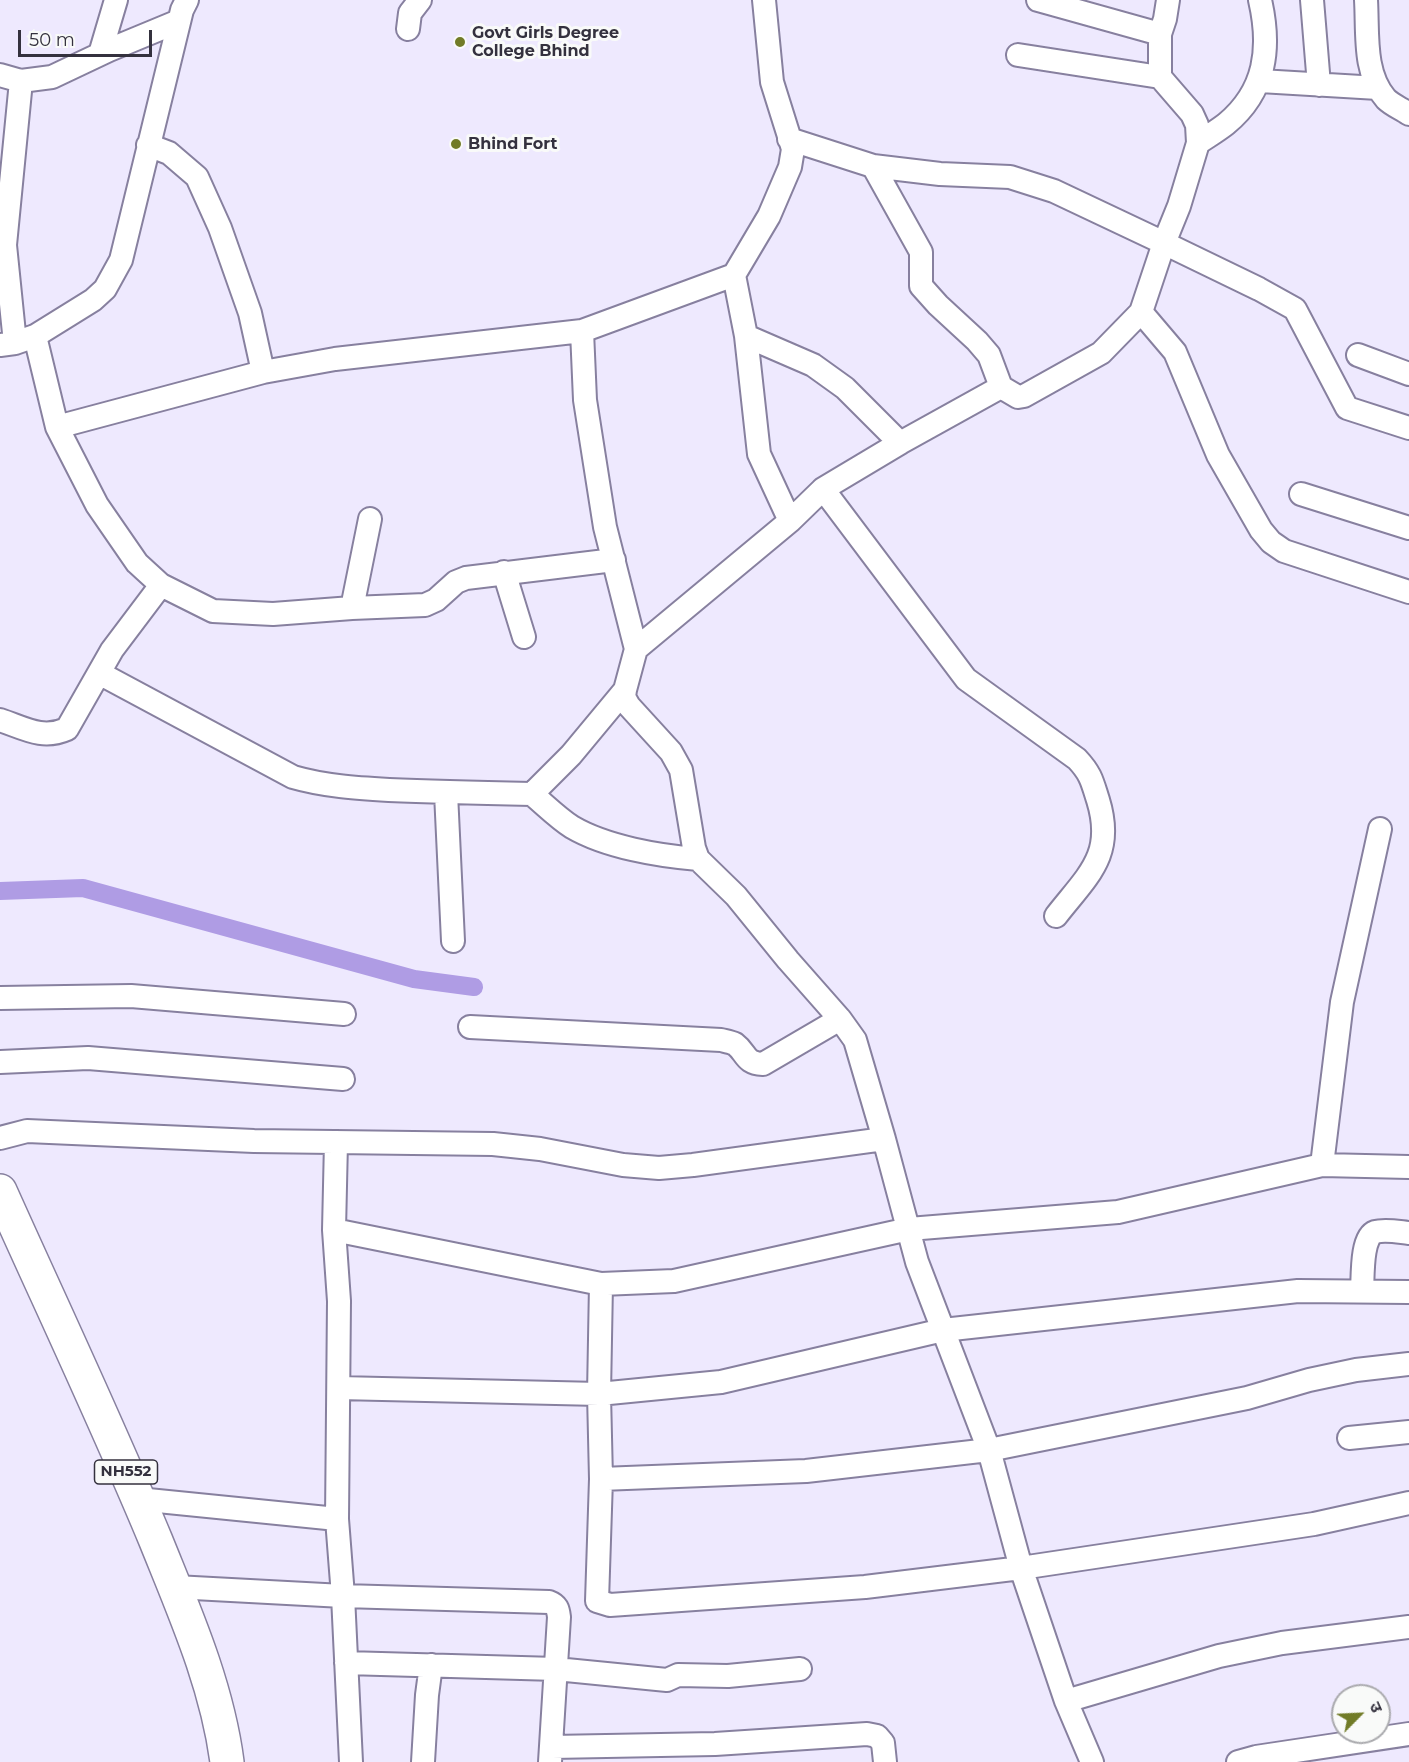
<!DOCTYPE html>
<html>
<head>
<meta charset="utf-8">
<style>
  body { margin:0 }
  #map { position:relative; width:1409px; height:1762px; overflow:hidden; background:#eee9fe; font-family:Montserrat,"Noto Sans Devanagari",sans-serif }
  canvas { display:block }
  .north { position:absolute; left:1331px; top:1684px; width:60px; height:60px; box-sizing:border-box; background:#f9faf9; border:2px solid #aaaaae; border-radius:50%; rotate:66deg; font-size:16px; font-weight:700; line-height:24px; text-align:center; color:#34313e }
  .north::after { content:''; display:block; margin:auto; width:21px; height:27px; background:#717b27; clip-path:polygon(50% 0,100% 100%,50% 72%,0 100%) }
  .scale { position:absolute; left:18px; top:30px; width:134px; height:27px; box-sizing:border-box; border:3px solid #34313e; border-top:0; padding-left:8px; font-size:18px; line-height:21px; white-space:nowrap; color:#34313e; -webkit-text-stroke:4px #f9faf9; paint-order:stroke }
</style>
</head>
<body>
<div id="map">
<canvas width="1409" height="1762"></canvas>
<div class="north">उ</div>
<div class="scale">50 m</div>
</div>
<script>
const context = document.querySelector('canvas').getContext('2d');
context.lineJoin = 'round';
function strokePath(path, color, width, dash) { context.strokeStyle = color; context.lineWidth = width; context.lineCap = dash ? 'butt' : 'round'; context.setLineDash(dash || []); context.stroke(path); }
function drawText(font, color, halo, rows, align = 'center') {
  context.font = font + ' Montserrat,sans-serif'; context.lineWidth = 6; context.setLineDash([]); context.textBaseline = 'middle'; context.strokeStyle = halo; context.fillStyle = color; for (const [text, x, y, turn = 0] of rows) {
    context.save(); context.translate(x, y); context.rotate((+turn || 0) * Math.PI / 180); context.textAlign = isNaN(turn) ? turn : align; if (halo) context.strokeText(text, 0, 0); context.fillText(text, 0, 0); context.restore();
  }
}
const canal = new Path2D(`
  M0 891 83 888 414 979 474 987`);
const minor = new Path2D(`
  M1038 0 1160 34
  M1312 0 1319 85
  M1366 0C1368 32 1363 73 1386 99 1392 105 1402 109 1409 114
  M408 29 410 13 420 0
  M100 54 116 0
  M1018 55 1160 77
  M0 75 21 81 52 77 109 50 179 21
  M1260 81 1378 88
  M789 139 873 166 940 174 1010 177 1054 191 1164 243 1259 289 1295 309 1347 408 1409 428
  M1198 143C1207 137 1217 131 1226 124 1266 91 1271 48 1260 0
  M148 145 169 153 197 177 220 228 250 313 263 372
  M873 166 921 252V286L938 305 977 341 989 355 1001 387
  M734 275 746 336 759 454 790 521
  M1141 312 1175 352 1218 455 1261 530 1271 542 1284 551 1409 592
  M582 331 585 400 605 527 636 649 625 690 624 697 629 706 671 752 681 770 694 848 698 859 736 896 788 960 840 1019 855 1040 884 1139 917 1262 989 1450 1021 1568 1066 1701 1092 1762
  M35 336 57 427 97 505 137 563 161 585 213 611 273 614 352 608 425 605 436 600 456 582 466 578 614 560
  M746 336 813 365 845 388 900 443
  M15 343 5 245 21 81
  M0 345 15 343 35 336 93 300 105 289 121 260 182 10 187 0
  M1358 355 1409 374
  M57 427 263 372 335 359 582 331 734 275 769 216 790 167 793 149 772 82 764 0
  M823 489 966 679 1077 759C1091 774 1092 781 1098 800 1115 855 1088 875 1056 916
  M1301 494 1409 528
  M504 572 524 637
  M352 608 370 519
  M636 649 790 521 823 489 900 443 1001 387 1018 397 1024 396 1101 353 1141 312 1164 243 1179 206 1198 143 1197 125 1192 114 1160 77V34L1165 19 1168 0
  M99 673 293 777C324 786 356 788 389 790 437 792 484 793 532 794L571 755 625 690
  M0 720C24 728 42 740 67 729L112 650 161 585
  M446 793 453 941
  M532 794C545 805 558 818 572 827 606 847 659 856 698 859
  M0 998 131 996 344 1014
  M470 1027 721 1040C725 1041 731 1042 735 1044 747 1053 744 1063 763 1064L840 1019
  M0 1062 88 1058 343 1079
  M0 1138 27 1131 254 1141 493 1144 540 1149 623 1165 659 1168 693 1165 884 1139
  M336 1142 334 1230 339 1301 337 1519 343 1596 351 1762
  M1322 1165 1342 1002 1380 829
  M334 1230 601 1284 674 1281 909 1229 1118 1212 1322 1165 1409 1167
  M601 1284 599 1394 601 1479 597 1601 610 1605 865 1587 1021 1568 1314 1524 1409 1503
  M1362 1291C1363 1278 1361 1237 1375 1232 1385 1229 1399 1232 1409 1233
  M339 1388 599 1394 721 1382 943 1330 1298 1291 1409 1292
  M1349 1438 1409 1432
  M601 1479 806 1471 989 1450 1247 1398 1309 1380 1356 1370 1409 1364
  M138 1499 337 1519
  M175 1587 343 1596 549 1602C557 1605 558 1609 559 1617L550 1762
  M346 1663 556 1669 667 1680 678 1675 728 1676 800 1669
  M1066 1701 1219 1656 1282 1643 1409 1627
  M552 1747 715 1744 867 1734 877 1736 883 1743 885 1762
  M423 1762 427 1695 431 1665
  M1238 1762 1256 1757 1409 1734`);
const highway = new Path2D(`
  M0 1191C52 1307 107 1423 156 1541 185 1613 217 1685 227 1762`);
const markers = [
  [460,42,6,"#717b27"],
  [456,144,6,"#717b27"]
];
const shields = [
  [126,1472,63]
];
const shieldNames = [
  ["NH552",126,1472]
];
const poiNames = [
  ["Govt Girls Degree",472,33],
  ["College Bhind",472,51],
  ["Bhind Fort",468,144]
];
strokePath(canal, '#af9ce4', 18);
strokePath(minor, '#87809f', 26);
strokePath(highway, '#87809f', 36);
strokePath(minor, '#fff', 22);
strokePath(highway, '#fff', 33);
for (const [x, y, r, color] of markers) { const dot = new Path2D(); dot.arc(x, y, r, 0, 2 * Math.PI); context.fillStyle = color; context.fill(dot); strokePath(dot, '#f9faf9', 2); }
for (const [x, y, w] of shields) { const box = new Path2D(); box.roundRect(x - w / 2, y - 12, w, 24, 4.5); context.fillStyle = '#f9faf9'; context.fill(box); strokePath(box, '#34313e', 1.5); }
drawText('bold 15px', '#34313e', null, shieldNames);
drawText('bold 16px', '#34313e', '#f9faf9', poiNames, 'left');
</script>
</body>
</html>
